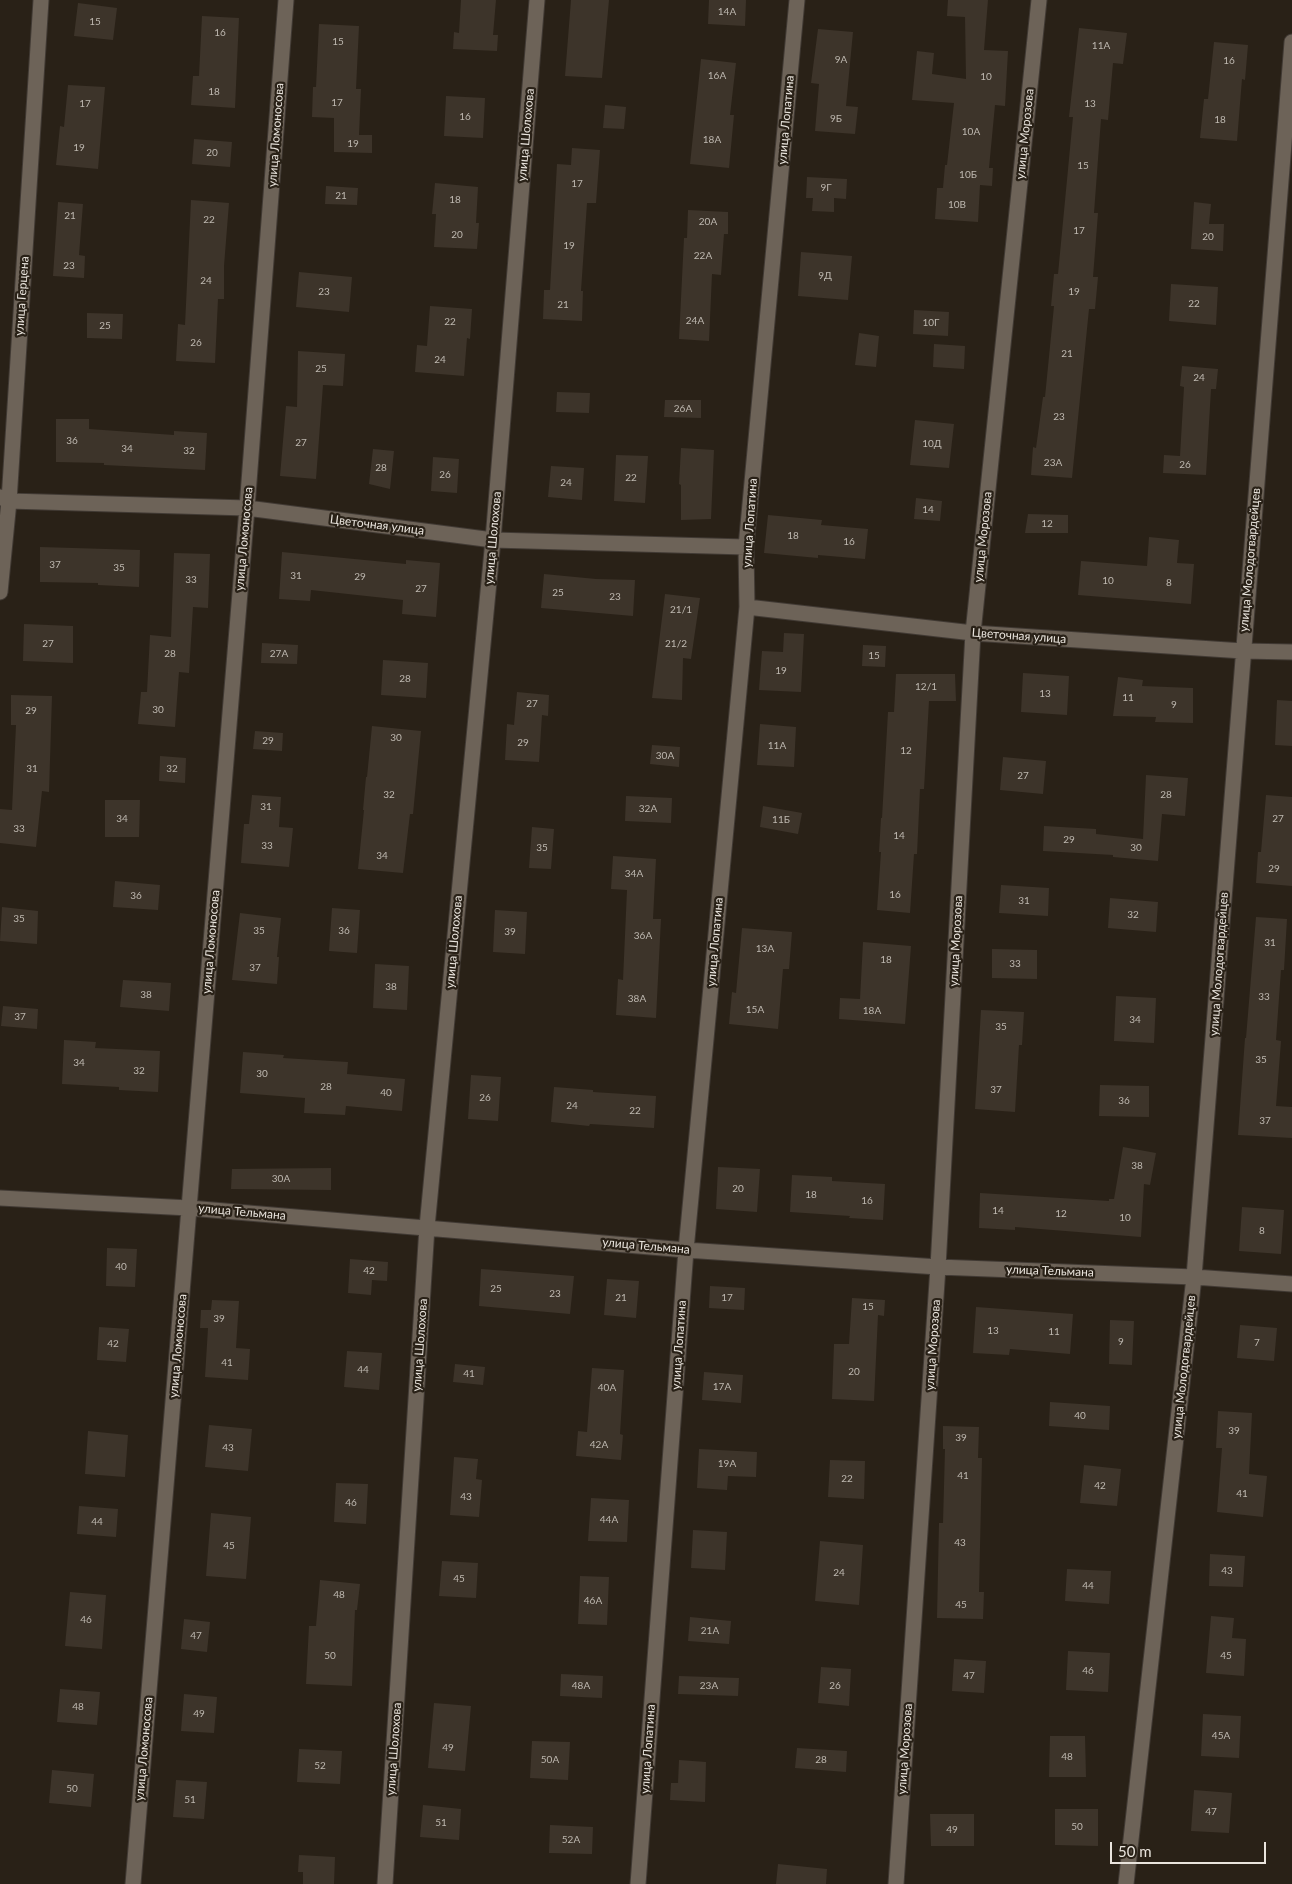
<!DOCTYPE html>
<html>
<head>
<meta charset="utf-8">
<style>
  body { margin:0 }
  #map { position:relative; width:1292px; height:1884px; overflow:hidden; background:#292117; font-family:Lato,sans-serif }
  canvas { display:block }
  .scale { position:absolute; left:1110px; top:1842px; width:156px; height:22px; box-sizing:border-box; border:2px solid #e9e4dd; border-top:0; padding-left:6px; font-size:15px; line-height:18px; white-space:nowrap; color:#e9e4dd; -webkit-text-stroke:4px #292117; paint-order:stroke }
</style>
</head>
<body>
<div id="map">
<canvas width="1292" height="1884"></canvas>
<div class="scale">50 m</div>
</div>
<script>
const context = document.querySelector('canvas').getContext('2d');
context.lineJoin = 'round';
function fillPath(path, color) { context.fillStyle = color; context.fill(path, 'evenodd'); }
function strokePath(path, color, width, dash) { context.strokeStyle = color; context.lineWidth = width; context.lineCap = dash ? 'butt' : 'round'; context.setLineDash(dash || []); context.stroke(path); }
function drawText(font, color, halo, rows, align = 'center') {
  context.font = font + ' Lato,sans-serif'; context.lineWidth = 4.5; context.setLineDash([]); context.textBaseline = 'middle'; context.strokeStyle = halo; context.fillStyle = color; for (const [text, x, y, turn = 0] of rows) {
    context.save(); context.translate(x, y); context.rotate((+turn || 0) * Math.PI / 180); context.textAlign = isNaN(turn) ? turn : align; if (halo) context.strokeText(text, 0, 0); context.fillText(text, 0, 0); context.restore();
  }
}
const building = new Path2D(`
  M461 0H496L493 35H498L497 51 453 49 454 32 459 33Z
  M571 0H609L602 78 565 76Z
  M709 0H746L745 26 708 24Z
  M948 0H988L984 50 1008 51 1005 106 995 105 989 168H993L992 186 980 185 978 222 935 219 937 188H943L945 165H947L954 103 912 100 917 51 934 53 932 74 966 79 965 17 947 16Z
  M78 3 117 8 113 40 74 36Z
  M202 16 239 18 235 108 191 105 193 76H199Z
  M319 24 359 26 356 89H361L359 135H372V153L334 152V118L312 117 313 87H316Z
  M1079 28 1127 33 1123 64 1113 63 1108 120 1101 119 1094 213H1098L1093 277H1098L1095 309H1089L1072 478 1031 475 1033 447 1036 448 1043 397H1045L1054 306H1051L1054 274H1058L1073 117H1069Z
  M818 29 853 32 846 106 858 107 855 134 815 131 819 84 811 83Z
  M1214 42 1248 45 1245 80 1242 79 1237 141 1200 138 1204 99H1208Z
  M701 59 736 63 730 115H734L729 168 690 164Z
  M68 85 105 87 98 169 56 165 60 126 64 127Z
  M446 96 485 98 483 138 444 136Z
  M605 105 626 107 624 129 603 128Z
  M194 139 232 142 230 167 192 164Z
  M572 148 600 150 596 203H587L581 291H583L582 321 543 319 544 290H550L557 164 571 165Z
  M807 177 847 179 846 199 834 198V212L812 211 813 198H806Z
  M435 183 478 187 476 223H479L477 249 434 247 436 214H432Z
  M326 186 358 188 357 205 325 204Z
  M191 200 229 203 224 266V299H218L215 363 176 361 178 324 185 325Z
  M58 202 83 204 79 255 85 256 84 278 53 276Z
  M1194 202 1211 204 1209 224H1224L1223 251 1191 249Z
  M688 210 728 212V234H724L721 275 712 274 709 341 679 339 684 238H687Z
  M801 252 852 256 848 300 798 296Z
  M299 272 352 277 349 312 296 307Z
  M1171 284 1218 287 1216 325 1169 321Z
  M430 306 472 309 470 339 467 338 464 376 415 372 417 345 427 346Z
  M914 310 949 312 948 336 913 334Z
  M87 313 123 314 122 339 87 338Z
  M859 333 879 336 876 367 855 365Z
  M934 344 965 346 964 369 933 367Z
  M298 351 345 354 343 386 323 385 316 479 280 476 286 406 297 407Z
  M1182 366 1218 369 1216 389H1211L1206 475 1163 473 1164 455 1180 456 1184 387 1180 386Z
  M557 392 590 393 589 413 556 412Z
  M665 400H701V418L664 417Z
  M56 419H89V429L174 435V431L207 433 205 470 104 465V463L56 462Z
  M915 420 954 424 949 468 910 465Z
  M681 448 714 450 711 519 681 520V485L679 484Z
  M373 449 394 451 390 489 369 484Z
  M616 455 648 456 645 503 614 501Z
  M433 457 459 459 457 493 431 491Z
  M551 466 584 468 582 500 548 497Z
  M916 498 942 501 940 521 914 519Z
  M1028 514 1068 515V533H1025Z
  M768 515 822 520 821 525 868 529 865 559 818 555V558L764 553Z
  M1149 537 1179 540 1177 563 1194 564 1191 604 1078 595 1081 561 1147 566Z
  M40 547 140 550 139 587 98 585V583L40 582Z
  M282 552 406 564V560L440 563 436 617 402 614 403 600 311 590 310 601 279 599Z
  M174 553 210 554 208 608 193 607 189 673 179 672 175 727 138 724 141 692H147L150 635 171 637Z
  M544 574 596 579 635 580 633 616 541 608Z
  M665 594 700 598 691 659 683 658 682 700 652 698Z
  M24 624 73 626V663L23 661Z
  M784 633 804 634 801 692 759 690 762 651 783 652Z
  M262 643 298 645 297 664 261 663Z
  M863 645 886 646 885 667 862 666Z
  M383 660 428 663 426 698 381 695Z
  M1023 673 1069 676 1067 715 1021 712Z
  M896 674H955L956 701H929L924 789H920L917 854H914L910 913 877 910 881 852H879L881 818H882L888 712H894Z
  M1118 677 1143 680 1142 686 1193 688V723L1155 722 1156 717 1113 716Z
  M517 692 549 695 548 716 542 715 539 762 505 760 507 724 514 725Z
  M11 695 52 696 49 792 42 791 36 847 0 843V809L12 810 16 725H11Z
  M1277 700 1292 701V746L1275 745Z
  M760 724 796 727 794 767 757 765Z
  M372 726 421 731 413 814H410L403 873 358 869 364 810H363L366 777H367Z
  M255 731 283 733 282 751 253 749Z
  M652 745 680 747 679 767 650 764Z
  M160 756 186 758 185 783 159 781Z
  M1003 757 1046 761 1043 794 1000 790Z
  M1146 775 1188 778 1185 816 1162 814 1158 861 1113 857V855L1043 851 1044 826 1096 829V834L1143 839Z
  M252 795 281 797 279 827 293 828 289 867 241 863 244 824H249Z
  M1266 795 1292 797V886L1256 883 1258 852H1261Z
  M626 796 672 798 671 823 625 821Z
  M105 800H140L139 837H105Z
  M763 806 802 813 798 834 760 827Z
  M532 827 554 829 551 869 529 868Z
  M613 856 656 859 653 919H661L656 1018 616 1015 618 979 623 980 627 890 611 889Z
  M115 881 160 885 158 910 113 907Z
  M1001 885 1049 888 1048 916 999 913Z
  M1110 898 1158 902 1156 932 1108 928Z
  M2 907 38 911 37 944 0 941Z
  M332 908 360 910 357 953 329 951Z
  M495 910 527 912 525 954 493 952Z
  M240 913 281 918 277 957H279L277 984 232 980Z
  M1256 917 1287 919 1284 970H1281L1276 1040 1281 1041 1276 1106 1292 1107V1138L1238 1135 1245 1038H1246Z
  M742 928 792 932 789 969H783L778 1029 729 1024 732 992 736 993Z
  M863 942 911 946 905 1024 839 1019 840 998 860 999Z
  M992 949 1037 950V979L992 978Z
  M375 964 409 966 407 1010 373 1008Z
  M123 980 171 983 169 1011 120 1007Z
  M1116 996 1156 998 1154 1043 1114 1041Z
  M3 1006 38 1009 37 1029 1 1026Z
  M981 1010 1024 1012 1022 1045H1019L1015 1112 975 1109Z
  M64 1040 96 1042 95 1048 160 1051 158 1092 119 1090V1087L62 1084Z
  M243 1052 284 1055 283 1058 348 1062 347 1074 405 1079 402 1111 346 1106 345 1115 304 1113 305 1098 240 1093Z
  M471 1075 501 1077 498 1121 468 1119Z
  M1100 1085 1149 1086V1117L1099 1116Z
  M554 1087 593 1090V1092L656 1096 654 1128 590 1124 589 1126 551 1122Z
  M1123 1147 1156 1153 1150 1185 1144 1184 1141 1237 1015 1227V1230L979 1228 980 1193 1109 1201V1199H1114Z
  M718 1167 760 1169 757 1212 716 1209Z
  M331 1168V1190L231 1189 232 1169Z
  M792 1175 832 1177V1181L885 1184 883 1220 849 1218 850 1216 790 1212Z
  M1242 1207 1284 1210 1281 1254 1239 1251Z
  M107 1248 137 1249 135 1287 106 1286Z
  M350 1259 388 1262 387 1281 372 1280 371 1295 348 1293Z
  M481 1269 574 1276 570 1314 479 1306Z
  M607 1279 639 1281 636 1318 604 1315Z
  M710 1286 745 1288 744 1310 709 1308Z
  M852 1298 885 1300 884 1316 878 1315 874 1401 832 1399 834 1344H849Z
  M212 1300 239 1301 236 1348 250 1349 248 1380 205 1377 208 1328H200L201 1310H211Z
  M976 1307 1073 1314 1070 1354 1010 1349 1009 1355 973 1353Z
  M1110 1320 1134 1321 1132 1365 1109 1364Z
  M1240 1325 1277 1328 1274 1361 1237 1358Z
  M99 1327 129 1329 126 1362 97 1360Z
  M347 1351 382 1353 379 1390 344 1387Z
  M455 1364 485 1367 483 1385 453 1382Z
  M592 1368 624 1370 620 1434 623 1435 621 1460 576 1456 578 1431 587 1432Z
  M704 1372 743 1375 741 1403 702 1400Z
  M1050 1402 1110 1406 1109 1430 1049 1426Z
  M1218 1411 1252 1413 1249 1474 1267 1476 1263 1517 1217 1512 1222 1448H1216Z
  M209 1425 252 1429 248 1471 205 1467Z
  M943 1426 979 1427 978 1458H982L979 1592H984L983 1619 937 1618 939 1523H943L945 1449H943Z
  M88 1431 128 1435 125 1477 85 1474Z
  M699 1449 757 1452 756 1477 728 1476 727 1490 697 1488Z
  M454 1457 478 1459 476 1479 482 1480 479 1517 450 1515Z
  M830 1460 865 1461 864 1499 828 1497Z
  M1084 1465 1121 1469 1117 1506 1080 1503Z
  M336 1483 368 1484 366 1524 334 1522Z
  M591 1498 629 1500 627 1542 588 1541Z
  M79 1506 118 1509 116 1537 77 1534Z
  M211 1513 251 1517 246 1579 206 1576Z
  M693 1530 727 1532 725 1570 691 1568Z
  M820 1541 863 1545 859 1605 815 1601Z
  M1210 1554 1245 1556 1243 1587 1209 1586Z
  M442 1561 478 1563 476 1598 439 1596Z
  M1067 1569 1111 1571 1109 1604 1065 1601Z
  M580 1576 609 1577 607 1625 578 1624Z
  M320 1580 360 1584 357 1610H355L352 1686 306 1684 309 1626H316Z
  M70 1592 106 1595 102 1649 65 1646Z
  M1211 1616 1234 1618 1232 1638 1246 1639 1244 1676 1206 1673Z
  M690 1617 731 1621 729 1644 688 1641Z
  M184 1619 210 1622 207 1652 181 1649Z
  M1068 1651 1110 1653 1108 1692 1066 1690Z
  M954 1659 986 1661 984 1693 952 1691Z
  M821 1667 851 1669 849 1706 818 1703Z
  M561 1674 603 1676 602 1698 560 1696Z
  M679 1676 739 1678 738 1696 678 1694Z
  M60 1689 100 1692 97 1725 57 1722Z
  M184 1694 217 1697 214 1733 181 1731Z
  M434 1703 471 1706 465 1771 428 1768Z
  M1203 1714 1241 1716 1239 1758 1201 1756Z
  M1050 1736H1085L1086 1777H1049Z
  M532 1741 570 1742 568 1780 530 1778Z
  M797 1748 847 1751 846 1772 795 1768Z
  M299 1749 342 1751 340 1784 297 1782Z
  M679 1760 706 1762 705 1802 670 1800 671 1783H678Z
  M52 1770 94 1774 91 1807 49 1803Z
  M176 1780 207 1782 204 1819 173 1817Z
  M1194 1790 1232 1793 1229 1833 1191 1831Z
  M423 1805 461 1809 459 1840 420 1837Z
  M1055 1809H1098V1846L1055 1845Z
  M930 1814H974V1846H931Z
  M550 1825 593 1827 592 1854 549 1853Z
  M299 1855 335 1857 334 1884H303V1872H298Z
  M778 1864 827 1869 826 1884H776Z`);
const minor = new Path2D(`
  M0 497 9 501 247 508 493 540 746 547
  M0 592 9 501 41 0
  M747 607 973 633 1243 651 1292 652
  M0 1198 189 1208 686 1250 938 1267 1194 1277 1292 1284
  M133 1884 247 508 286 0
  M385 1884 427 1227 493 540 537 0
  M638 1884 686 1250 747 607 746 547 797 0
  M896 1884 938 1267 973 633 1039 0
  M1126 1884 1194 1277 1292 42`);
const numberNames = [
  ["14А",727,12],
  ["15",95,22],
  ["16",220,33],
  ["15",338,42],
  ["11А",1101,46],
  ["9А",841,60],
  ["16",1229,61],
  ["16А",717,76],
  ["10",986,77],
  ["18",214,92],
  ["17",337,103],
  ["17",85,104],
  ["13",1090,104],
  ["16",465,117],
  ["9Б",836,119],
  ["18",1220,120],
  ["10А",971,132],
  ["18А",712,140],
  ["19",353,144],
  ["19",79,148],
  ["20",212,153],
  ["15",1083,166],
  ["10Б",968,175],
  ["17",577,184],
  ["9Г",826,188],
  ["21",341,196],
  ["18",455,200],
  ["10В",957,205],
  ["21",70,216],
  ["22",209,220],
  ["20А",708,222],
  ["17",1079,231],
  ["20",457,235],
  ["20",1208,237],
  ["19",569,246],
  ["22А",703,256],
  ["23",69,266],
  ["9Д",825,276],
  ["24",206,281],
  ["23",324,292],
  ["19",1074,292],
  ["22",1194,304],
  ["21",563,305],
  ["24А",695,321],
  ["22",450,322],
  ["10Г",931,323],
  ["25",105,326],
  ["26",196,343],
  ["21",1067,354],
  ["24",440,360],
  ["25",321,369],
  ["24",1199,378],
  ["26А",683,409],
  ["23",1059,417],
  ["36",72,441],
  ["27",301,443],
  ["10Д",932,444],
  ["34",127,449],
  ["32",189,451],
  ["23А",1053,463],
  ["26",1185,465],
  ["28",381,468],
  ["26",445,475],
  ["22",631,478],
  ["24",566,483],
  ["14",928,510],
  ["12",1047,524],
  ["18",793,536],
  ["16",849,542],
  ["37",55,565],
  ["35",119,568],
  ["31",296,576],
  ["29",360,577],
  ["33",191,580],
  ["10",1108,581],
  ["8",1169,583],
  ["27",421,589],
  ["25",558,593],
  ["23",615,597],
  ["21/1",681,610],
  ["27",48,644],
  ["21/2",676,644],
  ["28",170,654],
  ["27А",279,654],
  ["15",874,656],
  ["19",781,671],
  ["28",405,679],
  ["12/1",926,687],
  ["13",1045,694],
  ["11",1128,698],
  ["27",532,704],
  ["9",1174,705],
  ["30",158,710],
  ["29",31,711],
  ["30",396,738],
  ["29",268,741],
  ["29",523,743],
  ["11А",777,746],
  ["12",906,751],
  ["30А",665,756],
  ["31",32,769],
  ["32",172,769],
  ["27",1023,776],
  ["32",389,795],
  ["28",1166,795],
  ["31",266,807],
  ["32А",648,809],
  ["34",122,819],
  ["27",1278,819],
  ["11Б",781,820],
  ["33",19,829],
  ["14",899,836],
  ["29",1069,840],
  ["33",267,846],
  ["35",542,848],
  ["30",1136,848],
  ["34",382,856],
  ["29",1274,869],
  ["34А",634,874],
  ["16",895,895],
  ["36",136,896],
  ["31",1024,901],
  ["32",1133,915],
  ["35",19,919],
  ["35",259,931],
  ["36",344,931],
  ["39",510,932],
  ["36А",643,936],
  ["31",1270,943],
  ["13А",765,949],
  ["18",886,960],
  ["33",1015,964],
  ["37",255,968],
  ["38",391,987],
  ["38",146,995],
  ["33",1264,997],
  ["38А",637,999],
  ["15А",755,1010],
  ["18А",872,1011],
  ["37",20,1017],
  ["34",1135,1020],
  ["35",1001,1027],
  ["35",1261,1060],
  ["34",79,1063],
  ["32",139,1071],
  ["30",262,1074],
  ["28",326,1087],
  ["37",996,1090],
  ["40",386,1093],
  ["26",485,1098],
  ["36",1124,1101],
  ["24",572,1106],
  ["22",635,1111],
  ["37",1265,1121],
  ["38",1137,1166],
  ["30А",281,1179],
  ["20",738,1189],
  ["18",811,1195],
  ["16",867,1201],
  ["14",998,1211],
  ["12",1061,1214],
  ["10",1125,1218],
  ["8",1262,1231],
  ["40",121,1267],
  ["42",369,1271],
  ["25",496,1289],
  ["23",555,1294],
  ["21",621,1298],
  ["17",727,1298],
  ["15",868,1307],
  ["39",219,1319],
  ["13",993,1331],
  ["11",1054,1332],
  ["9",1121,1342],
  ["7",1257,1343],
  ["42",113,1344],
  ["41",227,1363],
  ["44",363,1370],
  ["20",854,1372],
  ["41",469,1374],
  ["17А",722,1387],
  ["40А",607,1388],
  ["40",1080,1416],
  ["39",1234,1431],
  ["39",961,1438],
  ["42А",599,1445],
  ["43",228,1448],
  ["19А",727,1464],
  ["41",963,1476],
  ["22",847,1479],
  ["42",1100,1486],
  ["41",1242,1494],
  ["43",466,1497],
  ["46",351,1503],
  ["44А",609,1520],
  ["44",97,1522],
  ["43",960,1543],
  ["45",229,1546],
  ["43",1227,1571],
  ["24",839,1573],
  ["45",459,1579],
  ["44",1088,1586],
  ["48",339,1595],
  ["46А",593,1601],
  ["45",961,1605],
  ["46",86,1620],
  ["21А",710,1631],
  ["47",196,1636],
  ["50",330,1656],
  ["45",1226,1656],
  ["46",1088,1671],
  ["47",969,1676],
  ["48А",581,1686],
  ["23А",709,1686],
  ["26",835,1686],
  ["48",78,1707],
  ["49",199,1714],
  ["45А",1221,1736],
  ["49",448,1748],
  ["48",1067,1757],
  ["50А",550,1760],
  ["28",821,1760],
  ["52",320,1766],
  ["50",72,1789],
  ["51",190,1800],
  ["47",1211,1812],
  ["51",441,1823],
  ["50",1077,1827],
  ["49",952,1830],
  ["52А",571,1840]
];
const streetNames = [
  ["улица Лопатина",786,120,-85],
  ["улица Морозова",1025,134,-84],
  ["улица Ломоносова",276,135,-86],
  ["улица Шолохова",526,135,-85],
  ["улица Герцена",22,296,-86],
  ["улица Лопатина",750,523,-86],
  ["Цветочная улица",377,525,7],
  ["улица Морозова",983,537,-84],
  ["улица Шолохова",493,538,-85],
  ["улица Ломоносова",244,539,-85],
  ["улица Молодогвардейцев",1250,560,-85],
  ["Цветочная улица",1019,636,4],
  ["улица Морозова",956,941,-87],
  ["улица Ломоносова",211,942,-85],
  ["улица Шолохова",454,942,-85],
  ["улица Лопатина",715,942,-85],
  ["улица Молодогвардейцев",1219,964,-86],
  ["улица Тельмана",242,1212,5],
  ["улица Тельмана",646,1246,5],
  ["улица Тельмана",1050,1271,2],
  ["улица Шолохова",420,1345,-86],
  ["улица Лопатина",679,1345,-86],
  ["улица Морозова",933,1345,-86],
  ["улица Ломоносова",178,1346,-85],
  ["улица Молодогвардейцев",1184,1367,-84],
  ["улица Ломоносова",144,1749,-85],
  ["улица Шолохова",394,1749,-86],
  ["улица Лопатина",648,1749,-86],
  ["улица Морозова",905,1749,-86]
];
fillPath(building, '#3d342a');
strokePath(minor, '#413a34', 17);
strokePath(minor, '#6d6358', 15);
drawText('10px', '#beb8b0', null, numberNames);
drawText('12px', '#e9e4dd', '#292117', streetNames);
</script>
</body>
</html>
